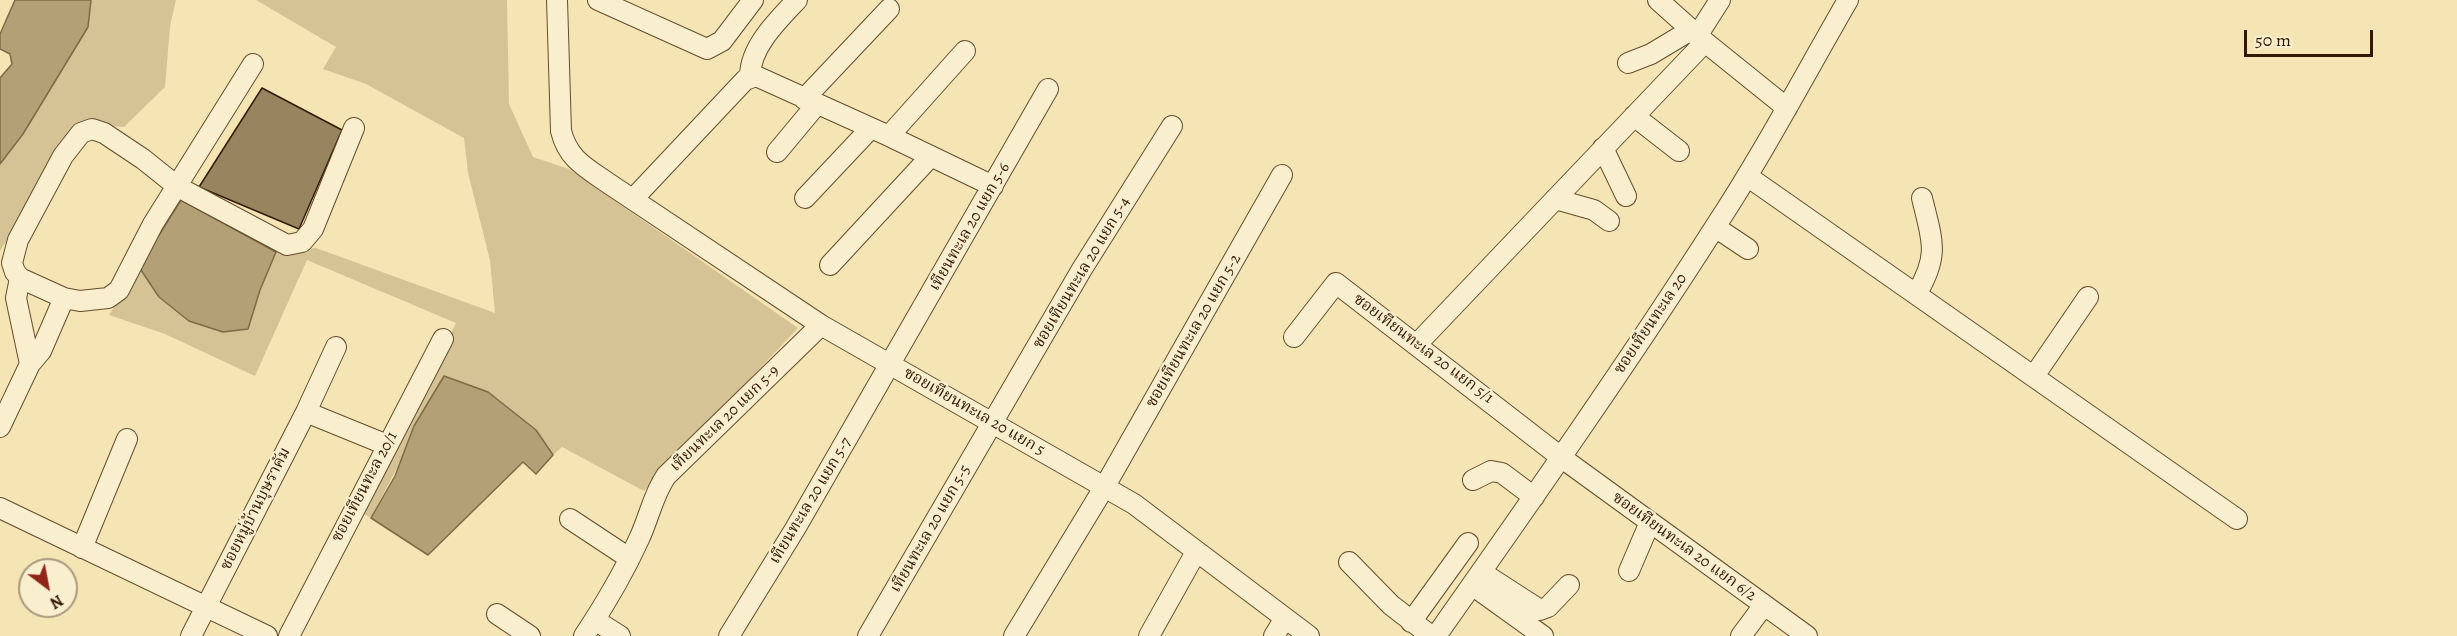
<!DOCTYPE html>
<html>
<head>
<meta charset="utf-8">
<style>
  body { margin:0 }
  #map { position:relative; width:2457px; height:636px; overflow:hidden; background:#f6e5b4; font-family:Alegreya,serif }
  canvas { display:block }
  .north { position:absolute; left:18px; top:558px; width:60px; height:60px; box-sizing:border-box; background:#f9eece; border:2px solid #a9997c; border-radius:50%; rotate:148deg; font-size:16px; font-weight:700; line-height:24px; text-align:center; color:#321a00 }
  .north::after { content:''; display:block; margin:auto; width:21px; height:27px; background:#8f2418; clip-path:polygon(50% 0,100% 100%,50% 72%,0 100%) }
  .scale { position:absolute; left:2244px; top:30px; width:129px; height:27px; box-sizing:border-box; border:3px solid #321a00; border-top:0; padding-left:8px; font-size:18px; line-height:21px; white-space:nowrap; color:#321a00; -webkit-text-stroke:4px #f9eece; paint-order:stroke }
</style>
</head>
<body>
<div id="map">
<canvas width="2457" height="636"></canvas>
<div class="north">N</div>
<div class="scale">50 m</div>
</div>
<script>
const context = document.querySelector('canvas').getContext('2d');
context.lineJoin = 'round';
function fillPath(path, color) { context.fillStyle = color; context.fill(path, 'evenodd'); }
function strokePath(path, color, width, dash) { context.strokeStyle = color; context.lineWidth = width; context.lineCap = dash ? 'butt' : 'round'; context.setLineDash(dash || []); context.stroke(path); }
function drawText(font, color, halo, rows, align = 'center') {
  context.font = font + ' Alegreya,"Noto Serif Thai",serif'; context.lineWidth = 4.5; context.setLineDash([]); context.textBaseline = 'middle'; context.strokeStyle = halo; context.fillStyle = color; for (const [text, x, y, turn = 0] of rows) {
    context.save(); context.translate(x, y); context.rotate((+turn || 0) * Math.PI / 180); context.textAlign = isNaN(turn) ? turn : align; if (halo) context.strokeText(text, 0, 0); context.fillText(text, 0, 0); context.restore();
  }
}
const green = new Path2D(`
  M91 0H176L170 26 165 87 124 127 80 124 0 251V164L23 134 88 27Z
  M256 0H507L509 104 533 157 569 169 798 328 644 491 562 447 553 455 536 430 488 392 444 377 371 518 361 512 456 323 307 260 255 376 165 334 109 315 139 267 248 329 260 290 276 252 316 248 495 313 490 260 468 173 464 138 366 84 323 69 336 47Z`);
const water = new Path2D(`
  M15 0H91L88 27 23 134 0 164V78L12 64 10 54 0 49V34Z
  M181 200 276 252 260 290 248 329 223 332 189 321 159 297 139 267Z
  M444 376 488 392 536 430 553 455 536 474 523 462 428 555 371 518 395 476 414 426Z`);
const building = new Path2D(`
  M262 88 342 130 299 229 199 187Z`);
const minor = new Path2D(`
  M557 0 561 131C568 159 585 167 608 183L821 325 1134 504 1309 636
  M598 0 707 49 722 41 753 0
  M1658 0 1705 42 1787 108
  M1697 36 1720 0
  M1628 63 1651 54 1691 30
  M253 64 153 224 119 290 108 298 80 301 64 298 20 278 15 272 12 263 18 240 63 156 81 133 92 129 104 133 143 159 178 187 287 245 302 242 313 229 354 128
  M750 76C750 47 778 20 797 0
  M804 99 889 9
  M1634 116 1679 151
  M889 136 965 51
  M1603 148 1626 196
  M777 152 817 104
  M1747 176 2237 519
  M805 198 871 128
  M633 199 745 80 756 76 889 136 993 186
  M1555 199 1594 210 1609 221
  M1715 227 1748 249
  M830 265 931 156
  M20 278 16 298 30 364
  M1917 293C1940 254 1932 240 1922 198
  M1294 337 1336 283 1562 458 1807 636
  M1417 344 1705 42
  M2034 376 2088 297
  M306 412 387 445
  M0 427 30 364 41 351 64 298
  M1473 480 1491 471 1502 473 1534 497
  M0 508 267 636
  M570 519 629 558
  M82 548 127 439
  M1349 562 1391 605 1431 636
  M1629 571 1650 522
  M1481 572 1540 610 1548 607 1569 585
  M1472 585 1543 636
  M497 614 530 636
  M595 620 620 636
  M1411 622 1468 543
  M191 636 306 412 336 347
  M289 636 443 339
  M584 636C604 606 624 572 639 539 649 518 653 495 666 476L821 325
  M729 636 795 529 1048 89
  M868 636 1082 269 1172 126
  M1014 636 1105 486 1282 175
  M1149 636 1196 552
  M1274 636 1285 618
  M1436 636C1531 501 1626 366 1715 227 1763 154 1804 76 1848 0
  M1741 636 1764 605`);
const streetNames = [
  ["เทียนทะเล 20 แยก 5-6",970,227,-60],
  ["ซอยเทียนทะเล 20 แยก 5-4",1082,273,-59],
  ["ซอยเทียนทะเล 20",1651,324,-56],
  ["ซอยเทียนทะเล 20 แยก 5-2",1194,331,-60],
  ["ซอยเทียนทะเล 20 แยก 5/1",1423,349,37],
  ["ซอยเทียนทะเล 20 แยก 5",974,412,30],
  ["เทียนทะเล 20 แยก 5-9",725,419,-44],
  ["ซอยเทียนทะล 20/1",365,487,-62],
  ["เทียนทะเล 20 แยก 5-7",811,501,-59],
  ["ซอยหมู่บ้านบุษราคัม",256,509,-63],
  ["เทียนทะเล 20 แยก 5-5",931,529,-60],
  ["ซอยเทียนทะเล 20 แยก 6/2",1684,547,36]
];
fillPath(green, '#d5c295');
fillPath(water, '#b3a077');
strokePath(water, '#7f6a47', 1.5);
fillPath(building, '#98845e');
strokePath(building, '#321a00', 1.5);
strokePath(minor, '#634d2d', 22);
strokePath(minor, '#f9eece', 20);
drawText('16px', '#321a00', '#f9eece', streetNames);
</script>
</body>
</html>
